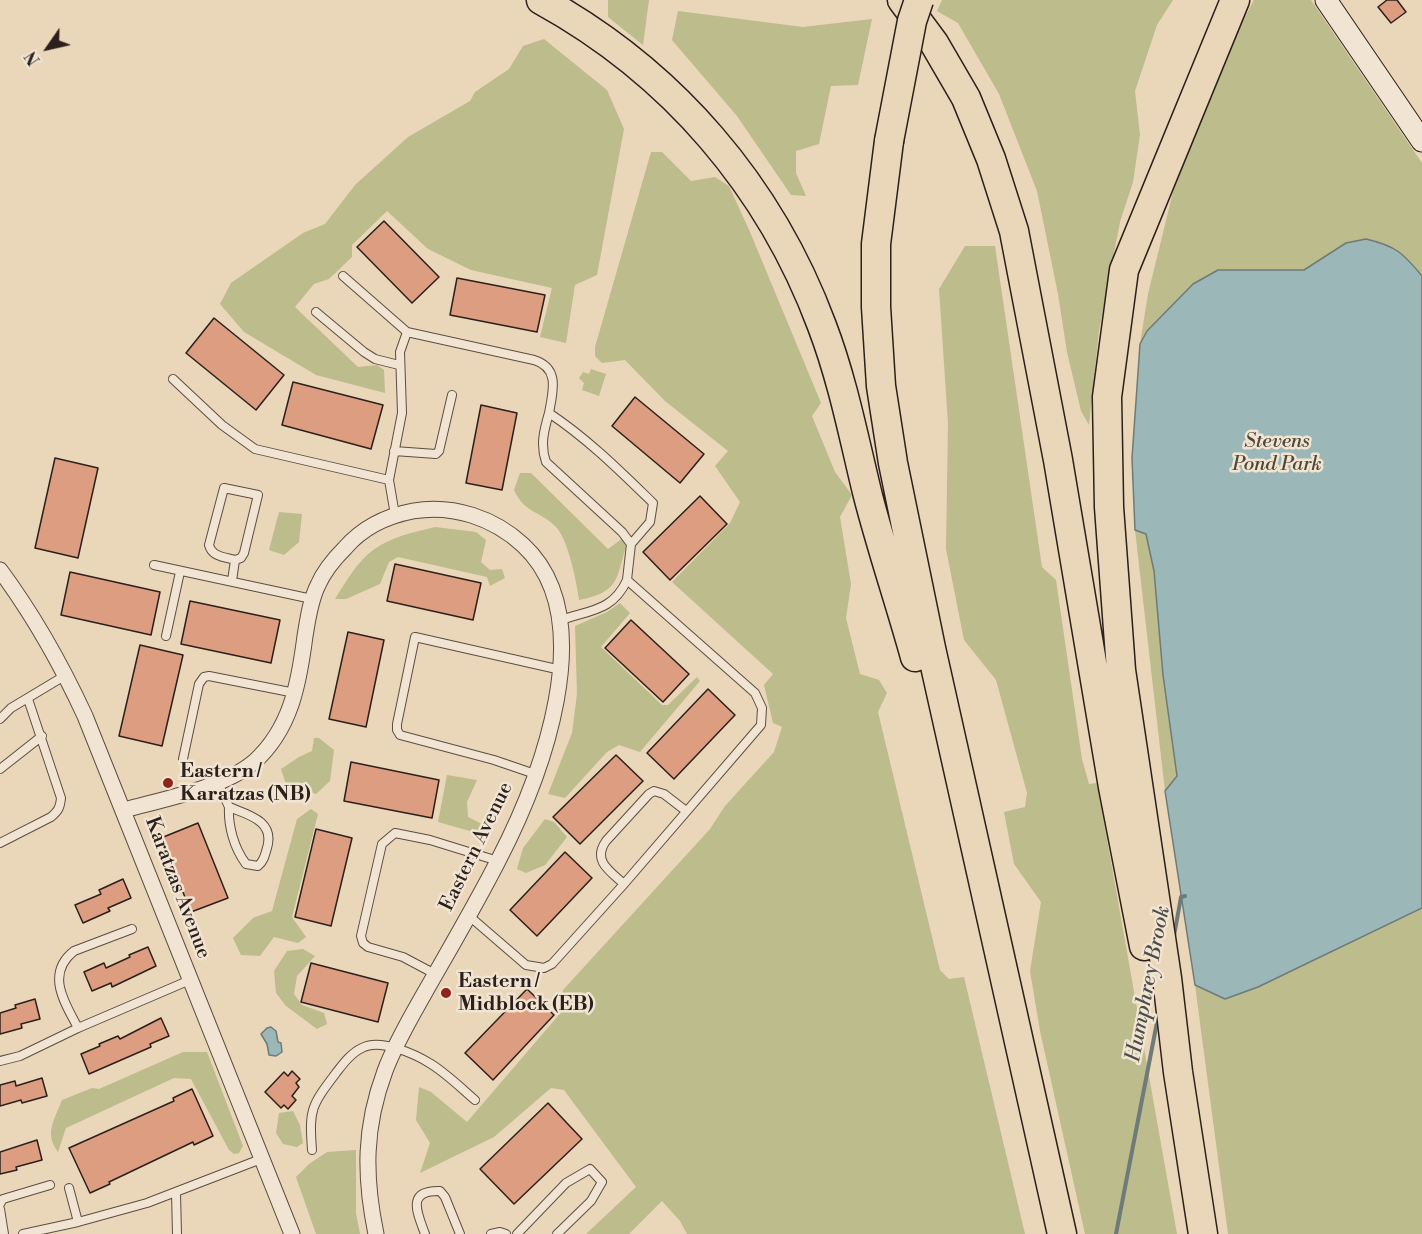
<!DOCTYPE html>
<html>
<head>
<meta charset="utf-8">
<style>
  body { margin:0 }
  #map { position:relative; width:1422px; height:1234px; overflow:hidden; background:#ead6b9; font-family:"Libre Bodoni",serif }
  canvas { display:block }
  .north { position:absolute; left:18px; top:18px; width:60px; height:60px; -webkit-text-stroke:4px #f1e4d2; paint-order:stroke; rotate:236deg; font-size:16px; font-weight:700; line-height:24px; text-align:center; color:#2b201b }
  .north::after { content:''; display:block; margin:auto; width:21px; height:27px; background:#2b201b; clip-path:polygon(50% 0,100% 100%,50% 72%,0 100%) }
</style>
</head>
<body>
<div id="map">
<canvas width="1422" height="1234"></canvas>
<div class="north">N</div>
</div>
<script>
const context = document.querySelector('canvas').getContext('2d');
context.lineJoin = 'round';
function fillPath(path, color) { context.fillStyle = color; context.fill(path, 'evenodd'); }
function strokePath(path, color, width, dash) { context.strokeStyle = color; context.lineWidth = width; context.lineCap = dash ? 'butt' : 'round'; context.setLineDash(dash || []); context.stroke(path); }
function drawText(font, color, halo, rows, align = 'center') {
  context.font = font + ' "Libre Bodoni",serif'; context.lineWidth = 5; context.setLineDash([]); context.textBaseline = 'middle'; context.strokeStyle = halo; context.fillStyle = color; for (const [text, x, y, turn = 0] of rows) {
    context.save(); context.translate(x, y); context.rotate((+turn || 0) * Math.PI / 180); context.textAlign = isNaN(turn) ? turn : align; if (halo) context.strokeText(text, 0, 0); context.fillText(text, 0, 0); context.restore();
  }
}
const green = new Path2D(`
  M608 0H649L643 45 608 17Z
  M942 0H1173L1157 25 1135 91 1140 135 1133 182 1120 222 1099 331 1089 425 1081 411 1067 352 1058 294 1037 191 999 94 958 23 937 11Z
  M1254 0H1311L1422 163V1234H1228L1195 985 1165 791 1135 530 1132 458 1140 344 1148 294 1172 196 1187 146 1233 39Z
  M678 11 803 27 872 19 858 85 831 86 819 144 796 151V173L806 196 791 195 737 116 672 40Z
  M544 39 607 90 624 129 597 275 575 285 566 343 540 337 552 288 471 270 428 249 387 211 352 245V257L329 279 314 284 295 307 358 367 377 365 384 370 385 393 316 375 244 332 220 304 231 283 303 233 325 224 355 185 408 137 470 101 475 92 509 69 523 46Z
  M651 152H662L691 181 715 177 729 186 750 232 821 403 812 416 835 472 852 495 840 517 851 584 846 618 860 674 879 680 887 693 878 712 940 970 949 979 964 977 1025 1234H687L680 1221 662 1201 629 1234H586L636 1187 564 1090 551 1088 494 1137 420 1173 430 1143 416 1120 419 1087 431 1092 467 1122 558 1016 563 990 710 829 725 806 774 752 782 727 773 723 764 685 773 674 672 582 730 523 740 502 715 466 728 451 665 401 625 360 602 363 595 356V347Z
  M965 246H995L1042 567 1056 580 1082 759 1089 784 1097 783 1177 1234H1085L1040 1031 1030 971 1041 902 1014 864 1004 812 1025 807 1027 793 996 680 964 640 946 549 948 423 939 289Z
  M591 369 606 374 599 396 582 390 584 383 579 378 583 372 589 374Z
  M520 473H531L608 549 623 538 626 546C616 580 619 592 579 600 577 583 568 539 556 527 541 511 525 514 514 490Z
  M279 512 302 514 299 542 284 555 269 550Z
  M435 527 476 532 486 540 481 562 490 570 502 569 505 578 490 586 487 577 398 557 389 562 380 584 346 599H335C345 583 357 562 373 550 391 537 414 532 435 527Z
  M620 603 630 613 601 647 662 705H668L697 677 700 681 640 752 619 745 607 752 565 798 548 794 572 733 577 694 575 626 607 612Z
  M314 738H319L334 750 330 781 316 794 286 784 281 769 299 757 312 751Z
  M447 775 477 780 467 802 468 817 482 824 477 833 438 822Z
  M311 809 318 814 292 917 306 937 298 943 274 937 260 956 241 955 233 938 253 918 272 911 297 819Z
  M545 819 554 822 567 837 545 865 526 873 517 869 523 848Z
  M303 949 315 956 297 976 294 994 302 1005 324 1013 327 1024 317 1029 286 1006 276 993 274 971 287 951Z
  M183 1052H207L243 1146 239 1153 234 1154 229 1150 191 1079 174 1078 66 1128 58 1152C44 1133 54 1121 62 1100L92 1088 99 1089Z
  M293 1111 300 1125 303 1143 297 1147 283 1144 276 1133 279 1113Z
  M356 1150V1213L360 1234H316L296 1177 309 1164 327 1152Z`);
const water = new Path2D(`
  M1366 239C1396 246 1403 253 1422 276V908L1258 987 1225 999 1195 985 1165 791 1177 776 1163 675 1154 571 1146 534 1135 530 1132 458 1140 344 1147 331 1193 284 1218 270H1304L1346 243Z
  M271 1027 276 1031 278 1042 281 1043 282 1052 276 1056 269 1055 267 1044 261 1034 267 1028Z`);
const stream = new Path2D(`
  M1174 936 1181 897 1185 896
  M1116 1234 1158 1017`);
const building = new Path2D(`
  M1387 0H1397L1406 12 1391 23 1378 7Z
  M384 221 439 277 412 303 357 247Z
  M457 278 545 295 537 332 450 315Z
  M214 318 284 375 256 410 186 353Z
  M293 382 383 405 371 449 282 425Z
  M635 397 704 454 680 483 612 426Z
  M481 405 517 413 502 490 466 483Z
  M55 458 98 468 78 558 35 548Z
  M700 496 727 524 670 580 643 552Z
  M395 564 481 583 473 620 387 601Z
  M70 572 160 592 151 635 61 615Z
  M190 601 280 620 271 663 181 644Z
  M631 620 689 674 663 702 605 648Z
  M348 632 384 640 366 727 329 719Z
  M140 645 183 655 162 746 119 736Z
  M708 689 735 715 674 779 647 753Z
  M616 755 643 781 580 844 553 817Z
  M351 762 439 780 432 818 344 801Z
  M198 823 228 898 191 912 161 838Z
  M316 829 352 838 331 926 295 917Z
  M565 852 592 878 537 936 510 910Z
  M123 879 131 898 108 908 110 911 83 923 75 905 101 894 99 890Z
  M148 947 156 966 112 987 111 983 92 991 84 972 104 963 106 968 130 957 129 955Z
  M311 963 388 983 378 1022 301 1002Z
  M527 989 554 1015 493 1080 465 1053Z
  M35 999 40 1019 21 1024 22 1028 0 1034V1013L16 1008 15 1005Z
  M161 1018 169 1036 150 1044 151 1047 89 1074 81 1054 100 1046 99 1044 118 1036 120 1039Z
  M292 1071 300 1079 296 1083 299 1087 292 1096 296 1100 288 1109 284 1105 281 1108 265 1092 284 1072 288 1076Z
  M42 1078 47 1096 22 1103 21 1100 0 1106V1085L15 1081 16 1086Z
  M192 1089 213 1136 194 1145 193 1142 109 1182 110 1184 90 1193 69 1148 174 1101 173 1098Z
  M548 1103 582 1139 514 1204 480 1169Z
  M37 1140 42 1160 16 1167 17 1170 0 1174V1152Z`);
const lane = new Path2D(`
  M343 276 407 332 534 360C560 368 553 391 549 413 588 439 620 471 653 503L650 522 631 544 627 580
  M316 312 364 352 375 359 399 365
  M173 379 222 425 255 449 389 480
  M549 413C544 430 540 445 546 462L622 532 631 544
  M394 451 436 454 439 451 452 395
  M395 515 389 480 402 413 400 352 407 332
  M154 565 312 599
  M232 581 235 560C225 557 212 557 209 545L224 488 258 495 244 553 241 558 235 560
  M166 636 180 572
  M0 719 11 708 66 675
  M183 759 199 684 204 677 209 676 295 693
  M0 769 42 736
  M535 774 494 760 400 735 397 730V724L415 637 561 670
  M218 783 229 807C249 815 275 821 267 848 265 855 264 861 258 866L246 864C234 848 228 826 229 807
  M0 843 51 817C58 811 60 808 61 798L28 699
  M624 884C610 871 592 861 606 841L649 794 654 791 664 794 686 811
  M468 915 526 965 544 968 552 964 624 884 761 725 762 708 755 693 627 580C613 611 590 610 561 620
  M132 929 74 951C45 974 65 1003 78 1028L190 980
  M435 974 403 957 368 947 363 943 361 936 382 844 395 833 430 840 498 861
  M0 1061 20 1056 78 1028
  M312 1150C309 1109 311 1106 336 1073 343 1064 351 1053 362 1048 380 1038 415 1054 431 1064 447 1074 461 1088 475 1100
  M69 1188 78 1222
  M176 1192 177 1234
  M0 1204 3 1199 50 1185
  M0 1209 4 1234
  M23 1234 78 1222 147 1203 261 1159
  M425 1234C418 1214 405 1190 440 1191L445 1197 460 1234
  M491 1234 500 1232 506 1234
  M517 1234 566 1183 590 1169 602 1182 591 1201 557 1234`);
const street = new Path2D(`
  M0 570C34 616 61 664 85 716L292 1234
  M124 810C164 799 223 788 254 762 291 729 299 683 305 636 308 619 310 601 318 585 324 571 334 559 345 548 363 527 387 516 413 511 453 504 494 518 523 545 603 619 540 780 498 861 475 906 449 950 424 994 410 1019 395 1044 385 1071 364 1127 364 1176 376 1234`);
const secondary = new Path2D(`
  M1326 0 1422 141`);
const highway = new Path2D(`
  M541 0C672 72 770 186 822 326 843 381 854 439 868 496 882 550 900 603 915 657
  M902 0 934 43 966 98 991 159 1014 231 1058 460 1113 787 1144 946
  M889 141 876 244V307L881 386 893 463 931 648 1062 1234
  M1203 1234 1178 1072 1167 978 1121 670 1109 507 1107 397 1124 270 1235 0`);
const highwayBridge = new Path2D(`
  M889 141 912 21 919 0`);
const markers = [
  [168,783,6,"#8f2418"],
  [446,993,6,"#8f2418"]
];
const parkNames = [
  ["Stevens",1277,442],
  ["Pond Park",1277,465]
];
const poiNames = [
  ["Eastern /",180,772],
  ["Karatzas (NB)",180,795],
  ["Eastern /",458,982],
  ["Midblock (EB)",458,1005]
];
const streetNames = [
  ["Eastern Avenue",477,847,-64],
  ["Karatzas Avenue",177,888,69]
];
const waterNames = [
  ["Humphrey Brook",1149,984,-79]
];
fillPath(green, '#bcbc8c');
fillPath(water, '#9bb7b8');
strokePath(water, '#6e7b79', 1.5);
strokePath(stream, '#6e7b79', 4);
fillPath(building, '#dd9d80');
strokePath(building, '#2b201b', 1.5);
strokePath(lane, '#5b4e42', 10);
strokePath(street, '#5b4e42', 17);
strokePath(secondary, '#2b201b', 23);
strokePath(highway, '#2b201b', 31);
strokePath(lane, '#f1e4d2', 8);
strokePath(street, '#f1e4d2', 15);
strokePath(secondary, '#f1e4d2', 21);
strokePath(highway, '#ead6b9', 28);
strokePath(highwayBridge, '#2b201b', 31, []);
strokePath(highwayBridge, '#ead6b9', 28);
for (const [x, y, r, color] of markers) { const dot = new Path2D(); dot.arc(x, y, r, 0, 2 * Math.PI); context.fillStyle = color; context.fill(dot); strokePath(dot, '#f1e4d2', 2); }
drawText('italic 20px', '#4f4737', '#f1e4d2', parkNames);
drawText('bold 20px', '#2b201b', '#f1e4d2', poiNames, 'left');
drawText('20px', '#2b201b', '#f1e4d2', streetNames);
drawText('italic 21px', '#4d4d4a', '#f1e4d2', waterNames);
</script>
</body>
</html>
